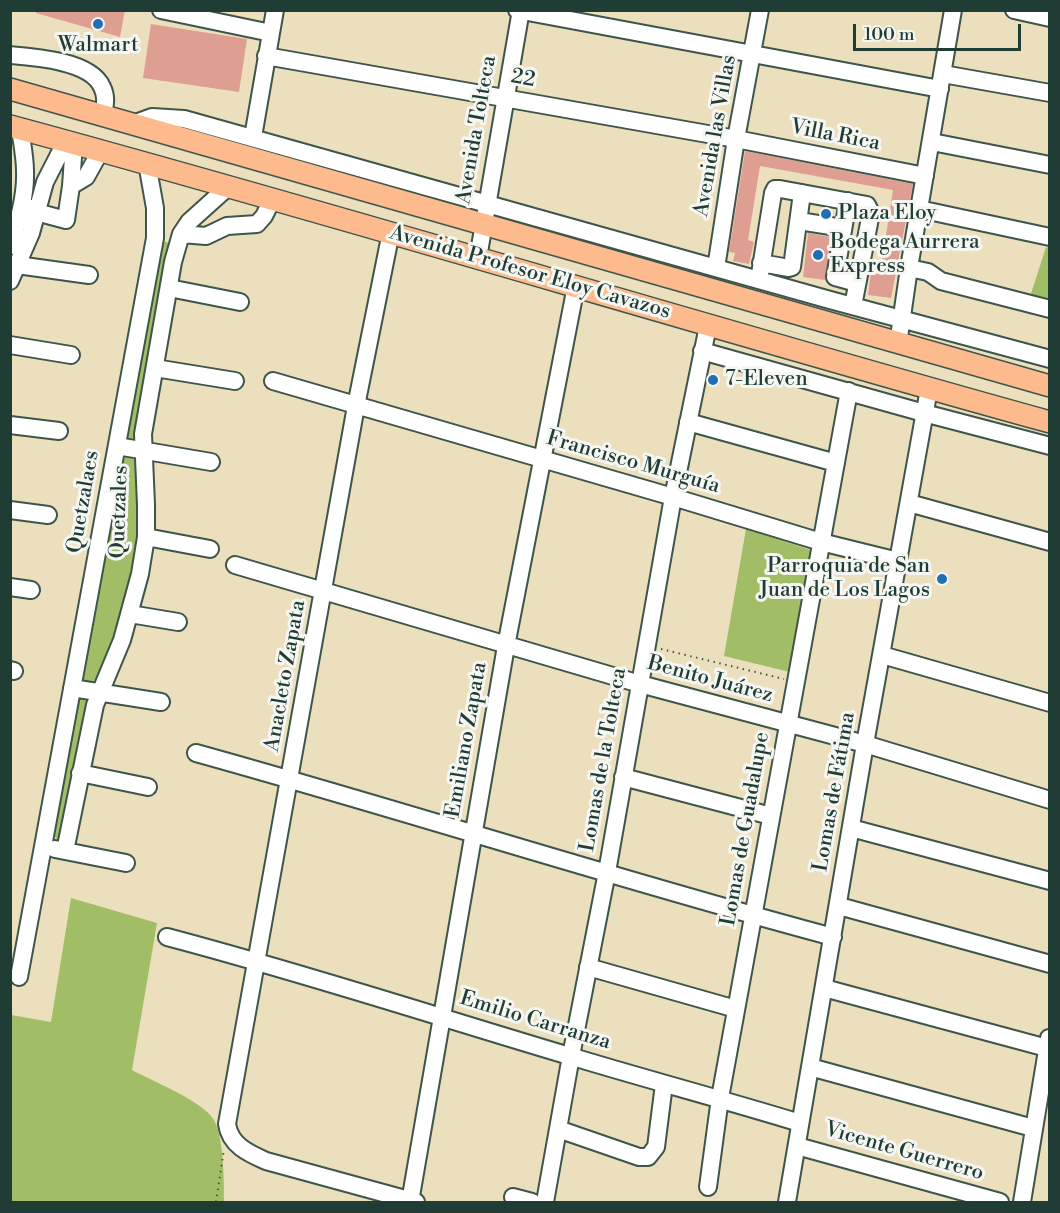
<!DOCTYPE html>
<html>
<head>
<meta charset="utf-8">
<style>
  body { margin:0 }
  #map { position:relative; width:1060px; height:1213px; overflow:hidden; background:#ecdfbe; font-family:"Libre Bodoni",serif }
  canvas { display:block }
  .frame { position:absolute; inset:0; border:12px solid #1f3d34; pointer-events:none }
  .scale { position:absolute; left:853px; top:24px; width:168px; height:27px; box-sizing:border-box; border:3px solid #1f3d34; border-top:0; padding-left:8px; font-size:18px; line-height:21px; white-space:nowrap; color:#1f3d34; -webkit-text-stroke:4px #f6f6f2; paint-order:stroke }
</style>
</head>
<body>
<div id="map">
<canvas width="1060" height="1213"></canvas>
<div class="frame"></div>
<div class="scale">100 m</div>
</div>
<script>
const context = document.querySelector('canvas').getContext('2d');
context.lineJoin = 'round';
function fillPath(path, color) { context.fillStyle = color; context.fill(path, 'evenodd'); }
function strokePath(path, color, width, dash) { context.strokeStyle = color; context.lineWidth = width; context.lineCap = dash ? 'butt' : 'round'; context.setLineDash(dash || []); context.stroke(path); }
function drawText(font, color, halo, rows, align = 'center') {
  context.font = font + ' "Libre Bodoni",serif'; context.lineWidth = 6; context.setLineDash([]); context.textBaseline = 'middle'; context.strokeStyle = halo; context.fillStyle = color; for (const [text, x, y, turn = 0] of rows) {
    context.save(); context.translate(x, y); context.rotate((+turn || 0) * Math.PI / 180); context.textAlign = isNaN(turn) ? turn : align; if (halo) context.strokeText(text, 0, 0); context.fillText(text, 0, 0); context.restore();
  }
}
const green = new Path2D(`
  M160 241 171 243 138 435 135 440 130 441 126 438Z
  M1046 247 1049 248V304L1029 300Z
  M130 454 139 460V540L126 610 97 680 86 682 81 675 120 461Z
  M746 529 811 550 790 672 724 656Z
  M80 697H88L90 702 63 837 58 840 52 834 76 701Z
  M71 898 157 923 132 1070C152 1081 203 1101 214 1120 224 1138 224 1182 224 1202H11V1015L51 1022Z`);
const building = new Path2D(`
  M36 10H125L120 37 36 13Z
  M151 24 247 39 239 92 143 78Z
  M745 151 913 184 891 298 868 295 871 272 880 274 893 190 760 166 748 240 754 242 749 264 733 261 735 253 729 252Z
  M808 233 831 237 825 280 803 277Z`);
const path = new Path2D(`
  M661 649 784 679
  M216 1202 224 1149`);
const minor = new Path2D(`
  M161 10 271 33
  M517 10 940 89
  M1014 10 1050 18
  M10 55C35 57 91 61 102 87 107 97 105 105 103 115
  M266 56 736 139 925 176
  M943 74 1050 93
  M133 124 152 117 184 119 830 300 1050 359
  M253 137 275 10
  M932 142 1050 165
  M71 186 86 177 101 150
  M848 201 835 277 857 283
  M22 204 36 212 66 220 71 186 74 143
  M919 209 1050 237
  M799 221 843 228
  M391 232 356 406 227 1124C230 1145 248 1153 266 1161L416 1202
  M181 234 206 236 227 226 257 224 264 216 273 198
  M10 246C18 222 26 197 25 171 25 157 22 143 20 129
  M478 258 521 10
  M761 263 789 268 792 267 802 193
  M10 264 89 275
  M716 268 736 139 760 10
  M909 268 928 272 941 281 1050 309
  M759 280 773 193 775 189H780L867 205 871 213 853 306
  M10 281 31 233 45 182 66 141
  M169 288 240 302
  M898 344 909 268 953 10
  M10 345 71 355
  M702 351 924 413 1050 446
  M155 368 235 381
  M273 381 673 497 821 542 898 561
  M688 422 836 463
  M10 425 59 431
  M117 446 211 462
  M909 503 1050 542
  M10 510 48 515
  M146 537 210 549
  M235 565 640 684 865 744 1050 800
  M10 587 31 590
  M130 614 178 622
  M882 655 1050 703
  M10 670 14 671
  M72 688 161 702
  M196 753C409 812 619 880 833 937
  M80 773 148 787
  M623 777 771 816
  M851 828 1050 881
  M55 849 126 863
  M65 851 95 705 122 640 140 574 146 537V505L143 434 173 262 181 234 189 222 229 186
  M839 906 1050 964
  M167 937C304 973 438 1017 573 1057 649 1080 725 1100 800 1123
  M588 967 736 1009
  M19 977 155 238V208L147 163
  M824 988 1047 1048
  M810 1067 1033 1128
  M558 1129 639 1157H648L656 1147 664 1084
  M797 1146 1000 1202
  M708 1187 720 1098 849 391
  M513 1197 532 1202
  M410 1202 506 646 576 286
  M545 1202 571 1056 607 872 673 497 708 326
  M787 1202 865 744 929 389
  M1022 1202 1049 1038`);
const major = new Path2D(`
  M10 89 1050 386
  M10 126C358 220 702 326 1050 422`);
const markers = [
  [98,24,6,"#1f6fb2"],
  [826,214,6,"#1f6fb2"],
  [818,255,6,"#1f6fb2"],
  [713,380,6,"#1f6fb2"],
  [942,579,6,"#1f6fb2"]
];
const poiNames = [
  ["Walmart",98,46,"center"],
  ["Plaza Eloy",838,214],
  ["Bodega Aurrera",830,243],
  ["Express",830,267],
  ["7-Eleven",725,380],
  ["Parroquia de San",930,567,"right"],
  ["Juan de Los Lagos",930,591,"right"]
];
const streetNames = [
  ["22",523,79,10],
  ["Avenida Tolteca",477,130,-80],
  ["Avenida las Villas",716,136,-80],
  ["Villa Rica",835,136,11],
  ["Avenida Profesor Eloy Cavazos",530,273,16],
  ["Francisco Murguía",633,463,16],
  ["Quetzalaes",84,502,-80],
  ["Quetzales",120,512,-88],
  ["Anacleto Zapata",286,676,-80],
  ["Benito Juárez",710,680,15],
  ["Emiliano Zapata",467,740,-80],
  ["Lomas de la Tolteca",604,760,-80],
  ["Lomas de Fátima",835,792,-80],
  ["Lomas de Guadalupe",746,829,-80],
  ["Emilio Carranza",535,1021,17],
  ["Vicente Guerrero",904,1152,16]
];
fillPath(green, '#a1be66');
fillPath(building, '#df9e92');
strokePath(minor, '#3e5549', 20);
strokePath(major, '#3e5549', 24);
strokePath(path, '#3e5549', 2, [1.5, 4.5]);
strokePath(minor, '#fff', 16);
strokePath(major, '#fcba8d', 21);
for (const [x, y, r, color] of markers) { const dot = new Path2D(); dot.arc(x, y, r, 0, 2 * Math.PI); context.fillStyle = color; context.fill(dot); strokePath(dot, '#f6f6f2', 2); }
drawText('21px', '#1f3d34', '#f6f6f2', poiNames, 'left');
drawText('21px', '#1f3d34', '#f6f6f2', streetNames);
</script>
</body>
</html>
